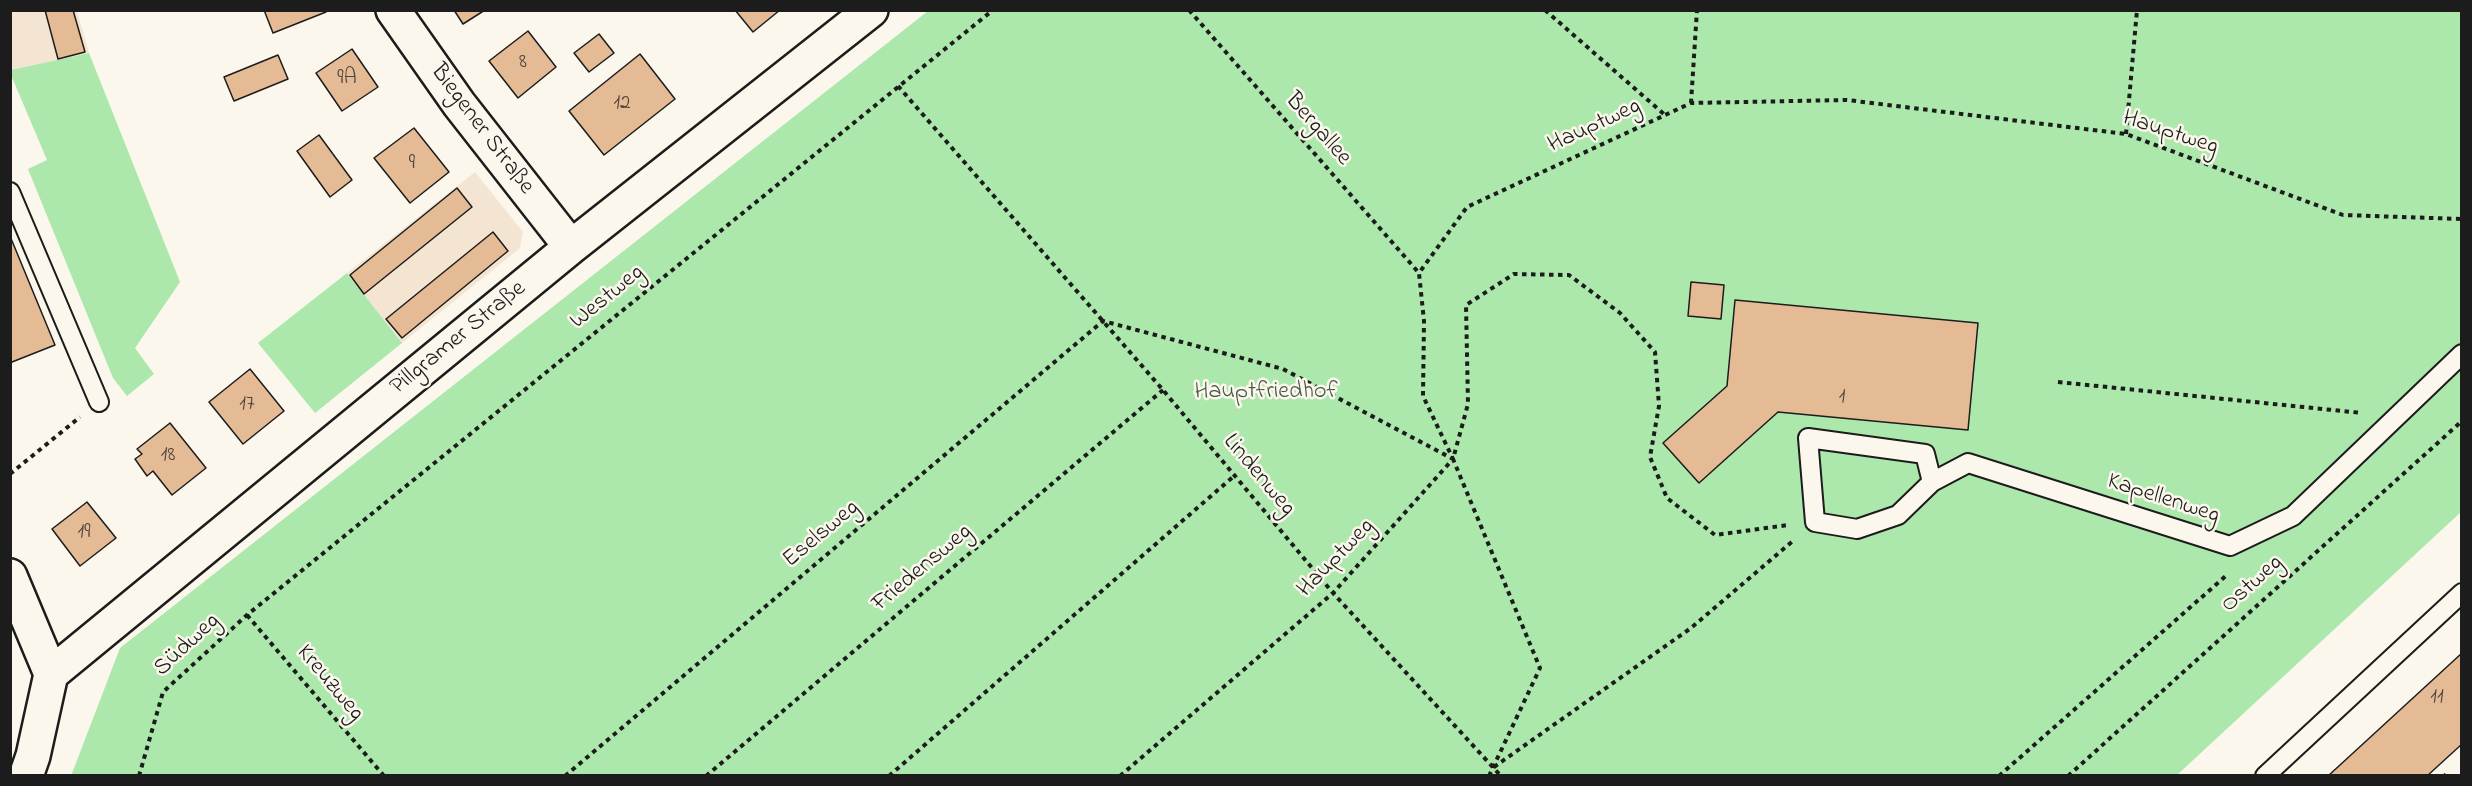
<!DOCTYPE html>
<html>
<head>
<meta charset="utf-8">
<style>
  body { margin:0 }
  #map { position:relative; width:2472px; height:786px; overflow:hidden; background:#fbf7ec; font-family:"Indie Flower",sans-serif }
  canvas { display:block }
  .frame { position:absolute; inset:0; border:12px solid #1c1c1c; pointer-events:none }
</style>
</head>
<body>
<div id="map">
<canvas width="2472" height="786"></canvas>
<div class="frame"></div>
</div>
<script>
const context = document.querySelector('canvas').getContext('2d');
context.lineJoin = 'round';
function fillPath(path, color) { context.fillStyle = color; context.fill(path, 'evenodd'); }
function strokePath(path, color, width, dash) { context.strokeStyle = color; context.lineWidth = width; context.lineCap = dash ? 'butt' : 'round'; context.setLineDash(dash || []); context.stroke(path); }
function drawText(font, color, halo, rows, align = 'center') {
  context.font = font + ' "Indie Flower",sans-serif'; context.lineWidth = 5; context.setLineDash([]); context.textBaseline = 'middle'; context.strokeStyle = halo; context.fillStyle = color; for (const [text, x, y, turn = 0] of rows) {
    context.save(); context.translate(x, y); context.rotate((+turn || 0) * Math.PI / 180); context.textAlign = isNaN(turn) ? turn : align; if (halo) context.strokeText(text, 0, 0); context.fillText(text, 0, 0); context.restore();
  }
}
const built = new Path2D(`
  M11 11H77L89 53 11 70Z
  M475 172 523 232 520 248 402 343 347 273Z`);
const green = new Path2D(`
  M928 11H2461V512L2177 775 71 776 120 648Z
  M89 53 180 282 135 348 154 374 127 396 113 378 28 169 47 160 11 75V70Z
  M347 273 402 343 315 413 258 343Z`);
const building = new Path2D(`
  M45 10H73L85 52 58 59Z
  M264 10H326V12L273 33Z
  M454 10H485L463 24Z
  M735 10H780L753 32Z
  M528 31 556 67 518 98 489 61Z
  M599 34 614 53 589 72 574 53Z
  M352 49 378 87 342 111 316 73Z
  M640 54 675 99 604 155 569 111Z
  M278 55 288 79 234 101 224 77Z
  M414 128 449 172 410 203 374 158Z
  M319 135 352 180 330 197 297 151Z
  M457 188 472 207 364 294 350 275Z
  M493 232 508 251 402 338 386 319Z
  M10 236 55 345 12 362 10 360Z
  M1691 282 1724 285 1721 319 1688 316Z
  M1735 300 1978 323 1968 430 1778 412 1699 483 1663 443 1727 386Z
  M250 369 284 411 243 444 209 402Z
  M170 423 206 468 172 495 153 471 147 476 135 459 142 454 137 449Z
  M87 502 116 538 80 566 52 529Z
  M2462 653V744L2427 776H2328Z`);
const path = new Path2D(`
  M1189 10 1419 273
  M1545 10 1665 115
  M898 86 1163 390 1333 593 1501 776
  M1691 103 1697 10
  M2126 134 2137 10
  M2058 382 2362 413
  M10 474 80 417
  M247 615 384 776
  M1494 767 1691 628 1794 540
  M139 776 163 692 247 615 993 10
  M565 776 1103 321 1283 369 1453 459
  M706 776 1163 390
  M889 776 1234 476
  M1120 776 1333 593 1453 459 1423 396 1424 321 1419 273 1467 207 1691 103 1847 100 2126 134 2343 215 2462 219
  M1489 776 1540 668 1453 459 1468 404 1466 305 1514 274 1569 275 1620 313 1655 352 1659 406 1650 457 1667 498 1715 535 1788 525
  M1999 776 2228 574
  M2068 776 2462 421
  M2445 776 2446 774`);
const lane = new Path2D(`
  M10 192 99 402
  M1932 482 1925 454 1808 438 1815 522 1857 529 1898 515 1932 482 1968 463 2230 546 2293 516 2462 354
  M2265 776 2462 593`);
const street = new Path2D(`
  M393 10 459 104 571 247
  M10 576 51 674 33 756 26 776
  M51 674 571 247 871 10`);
const numberNames = [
  ["8",523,64],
  ["9A",347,80],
  ["12",622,105],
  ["9",412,165],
  ["1",1842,399],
  ["17",247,406],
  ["18",168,457],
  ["19",84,534],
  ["11",2437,699]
];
const streetNames = [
  ["Hauptweg",1595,127,-25],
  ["Biegener Straße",481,130,53],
  ["Bergallee",1317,130,49],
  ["Hauptweg",2170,134,18],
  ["Westweg",608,298,-39],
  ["Pillgramer Straße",459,339,-39],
  ["Lindenweg",1258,476,50],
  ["Kapellenweg",2163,500,18],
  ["Eselsweg",822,535,-40],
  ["Hauptweg",1337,559,-46],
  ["Friedensweg",923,569,-40],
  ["Ostweg",2253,585,-42],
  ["Südweg",188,646,-43],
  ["Kreuzweg",329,684,50]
];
const parkNames = [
  ["Hauptfriedhof",1266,393]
];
fillPath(built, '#f4e5d2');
fillPath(green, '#ace7ac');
fillPath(building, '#e5bb96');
strokePath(building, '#1c1c1c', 1.5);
strokePath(lane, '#1c1c1c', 22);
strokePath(street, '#1c1c1c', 38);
strokePath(path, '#1c1c1c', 4, [4.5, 4.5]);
strokePath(lane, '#fbf7ec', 18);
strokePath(street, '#fbf7ec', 33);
drawText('21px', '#4e443a', null, numberNames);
drawText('24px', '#1c1c1c', '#fbf7ec', streetNames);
drawText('24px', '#475947', '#fbf7ec', parkNames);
</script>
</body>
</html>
